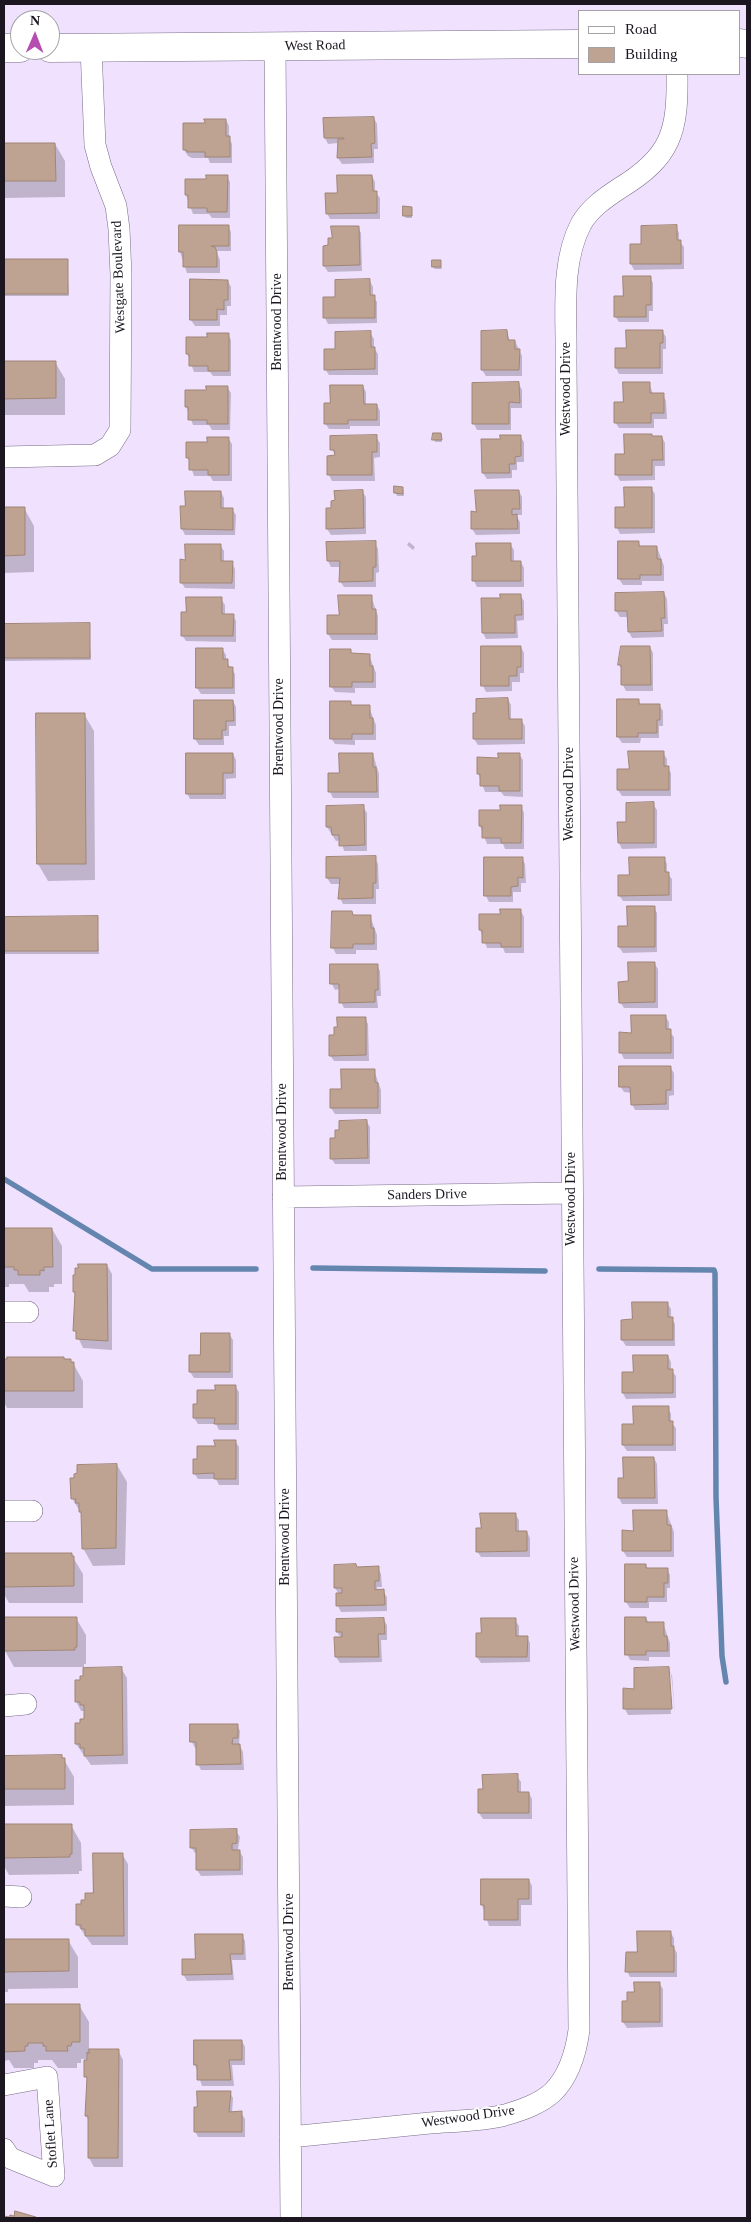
<!DOCTYPE html>
<html>
<head>
<meta charset="utf-8">
<style>
  body { margin:0 }
  #map { position:relative; width:751px; height:2222px; overflow:hidden; background:#f0e2ff; font-family:"Times New Roman",serif }
  canvas { display:block }
  .frame { position:absolute; inset:0; border:5px solid #1b1620; pointer-events:none }
  .legend { position:absolute; left:578px; top:10px; width:162px; height:65px; box-sizing:border-box; background:#fff; border:1px solid #a4a2a6; margin:0; padding:6px 9px; list-style:none; font-size:15px; color:#1b1620 }
  .legend li { display:flex; align-items:center; gap:10px; height:25px }
  .legend b { width:25px; border:1px solid #a4a2a6 }
  .north { position:absolute; left:10px; top:10px; width:50px; height:50px; box-sizing:border-box; background:#fff; border:1px solid #a4a2a6; border-radius:50%; rotate:1deg; font-size:14px; font-weight:700; line-height:20px; text-align:center; color:#1b1620 }
  .north::after { content:''; display:block; margin:auto; width:18px; height:22px; background:#b64db0; clip-path:polygon(50% 0,100% 100%,50% 72%,0 100%) }
</style>
</head>
<body>
<div id="map">
<canvas width="751" height="2222"></canvas>
<div class="frame"></div>
<ul class="legend">
<li><b style="height:6px;background:#fff"></b>Road</li>
<li><b style="height:14px;background:#bfa392"></b>Building</li>
</ul>
<div class="north">N</div>
</div>
<script>
const context = document.querySelector('canvas').getContext('2d');
context.lineJoin = 'round';
function fillPath(path, color) { context.fillStyle = color; context.fill(path, 'evenodd'); }
function strokePath(path, color, width, dash) { context.strokeStyle = color; context.lineWidth = width; context.lineCap = dash ? 'butt' : 'round'; context.setLineDash(dash || []); context.stroke(path); }
function drawText(font, color, halo, rows, align = 'center') {
  context.font = font + ' "Times New Roman",serif'; context.lineWidth = 4; context.setLineDash([]); context.textBaseline = 'middle'; context.strokeStyle = halo; context.fillStyle = color; for (const [text, x, y, turn = 0] of rows) {
    context.save(); context.translate(x, y); context.rotate((+turn || 0) * Math.PI / 180); context.textAlign = isNaN(turn) ? turn : align; if (halo) context.strokeText(text, 0, 0); context.fillText(text, 0, 0); context.restore();
  }
}
const shadow = new Path2D(`
  M374 118 377 124 378 149H374V163L342 164 338 158V143L328 144 325 138Z
  M226 120 229 126V138L232 144V163H210L208 158H192L188 156 184 150 206 125Z
  M55 144 65 161V197L4 198V145Z
  M227 176 230 182V218H212L209 214H193L186 195 207 180Z
  M372 176 375 182V192L380 198V219H330L327 213 338 194Z
  M411 208 412 218H406L404 215Z
  M228 226 231 232V251H216L220 260V273H187L180 252V227Z
  M358 227 361 233 362 271 328 272 324 266 333 239Z
  M676 227 679 233V241L684 247V269L634 270 631 264Z
  M67 260 69 296H4V261Z
  M440 261 442 269H435L433 267Z
  M650 277 653 283V311H649V322H619L615 316 624 297Z
  M228 281 231 287V306H227V315H220V326H195L191 320Z
  M370 281 373 287V296L377 302V323L328 324 325 318 336 298Z
  M662 331 666 337V349H663V374H619L616 368V349H627Z
  M507 332 510 341H515L522 356V376H486L482 370Z
  M370 333 374 339V348L378 354V375H329L325 369 337 350Z
  M228 334 231 340V376H213L210 372H194L187 353 208 339Z
  M4 362H55L65 379V415H4Z
  M649 383 653 394 663 395 666 401 667 419H654V428H619L615 422 624 403Z
  M519 384 522 390V408H511V430H477L474 424Z
  M363 386 366 392V405H377L380 411V426H350V429H329L325 423 331 404Z
  M227 387 231 393 230 430H212L209 425H193L186 406 207 392Z
  M441 434 442 442H435L434 439Z
  M520 436 524 442V462H517V470H512V478L487 479 483 473 501 440Z
  M376 437 380 443V457L374 458 375 481H332L329 475 328 457H336L332 449Z
  M662 437 665 443V466H655V480L620 481 617 475 626 455 652 438Z
  M228 438 232 444V481H213L210 476H194L188 458 209 443Z
  M403 488 404 496H397L396 493Z
  M651 488 655 494V533L620 534 617 528 626 508Z
  M362 491 366 497V534L331 535 327 529 332 510Z
  M519 491 522 497V515H516L520 522V534L476 535 472 529 477 513Z
  M221 492 224 498V509H232L236 515 235 535H185L182 529V507H186Z
  M24 508 34 526V572L4 573V509Z
  M409 542 415 547 413 550 407 545Z
  M638 542 641 547H657L664 566V581H642V585H623L619 579Z
  M328 543H375L378 549 379 572 376 573V587H344L340 581V567H331L328 561Z
  M510 544 514 550V562H521L524 568V587H477L474 581V557Z
  M220 545 224 551V563H232L235 569V589L185 588 181 582 186 561Z
  M664 593 667 599 668 624H664V637L632 638 629 632V617H620L616 611Z
  M520 595 524 601V620L517 621 518 638 486 639 483 633Z
  M371 596 378 616V640H332L328 634 340 616Z
  M221 599 225 605V615H233L236 621V642L186 641 182 635Z
  M4 625H89L91 660 4 661Z
  M521 647 524 653V673H520V682H512V691L486 692 483 686Z
  M622 647H650L653 653V691H626L623 685V671L619 665Z
  M222 649 226 655V661L235 674V694H201L197 688Z
  M350 650 353 655H369L376 673V688H355V693L335 692 331 686Z
  M508 699 511 705V720H521L525 726V744L478 745 474 739Z
  M638 700 641 705H659L663 711V726H659V738H641L640 743H622L618 737Z
  M233 701 236 707V726H229V736H224V745H199L195 739Z
  M350 702 353 707H369L376 725V740H355V745L335 744 331 738Z
  M84 714 94 731 95 880 48 881 38 864Z
  M663 753 667 759V767L671 773V796H622L618 790 630 770Z
  M233 754 236 760V778L226 779V799H190L187 793Z
  M373 754 379 774V798H333L330 792 341 774Z
  M519 754 523 760V797L504 796 501 792H485L478 773 500 759Z
  M653 804 657 810V848L622 849 619 843V823H628Z
  M521 806 524 813V849H505L503 844H487L480 826 501 811Z
  M327 807H363L367 813V851H344L341 840 336 841 327 827Z
  M375 858 378 864 379 889H376V904H343L340 898 341 884H331L327 878Z
  M522 858 525 864 526 883H521V892H513V902H489L486 896 485 859Z
  M664 858 667 864V873L672 879V901H623L619 895 631 876Z
  M654 907 657 913V952L623 953 619 947 628 927Z
  M521 911 524 917V953H505L503 948H487L480 930 501 915Z
  M333 912H352L354 916H370L377 935V950H356V954H336L333 948Z
  M4 918H97L99 954H4Z
  M654 963 658 969V1008H624L620 1002Z
  M377 965 380 971 381 996H377L378 1008H344L341 1002 340 989 335 990 332 984Z
  M665 1016 669 1022V1031L674 1037V1059H624L621 1053V1034H632Z
  M365 1018 368 1024 369 1061H334L330 1055Z
  M670 1067 674 1073V1095L669 1096V1110H635L632 1104V1093L624 1092 620 1086Z
  M374 1070 381 1090V1114H335L331 1108 342 1090Z
  M366 1121 370 1127V1164H335L331 1158 336 1139Z
  M52 1229 62 1246V1284H54V1287H49V1292H29L24 1284H9V1287H5L4 1292V1230Z
  M107 1265 112 1274V1350L83 1348 75 1331 76 1296 74 1292V1276Z
  M667 1303 671 1309V1318L675 1324V1346H626L622 1340V1321H634Z
  M229 1334 233 1340V1378H194L190 1372Z
  M668 1356 671 1362V1370L676 1376V1398L626 1399 623 1393 634 1374Z
  M64 1358 73 1363 83 1381V1408H7L4 1402V1361Z
  M235 1386 239 1392V1430H219L216 1424H198L194 1418 198 1405 216 1391Z
  M668 1408 671 1414V1422L676 1428V1451H627L623 1445 634 1425Z
  M235 1441 239 1447V1485H219L216 1479H198L194 1473 198 1460 216 1447Z
  M654 1458 657 1464 658 1504H622L619 1498 624 1479Z
  M117 1465 127 1482 125 1565 93 1566 83 1548 82 1515 72 1498Z
  M666 1511 674 1532V1557H627L623 1551 634 1532Z
  M515 1514 519 1520V1532H527L530 1538V1557H481L477 1551 482 1529Z
  M71 1554 83 1574V1603H9L4 1594V1555Z
  M646 1565 648 1569H667L670 1575V1588H667V1602H649V1608H630L626 1602Z
  M335 1566 378 1568 381 1574 382 1587H377L378 1591H383L387 1597V1611L341 1612 338 1606 339 1594 335 1588Z
  M76 1618 86 1635V1664H84V1667H14L4 1649V1619Z
  M646 1618 649 1623H663L670 1643V1657H649V1661L630 1660 627 1654Z
  M383 1619 387 1625V1640H381L382 1662 340 1663 336 1657V1638H341L337 1632V1620Z
  M515 1620 519 1626V1637H527L530 1643V1662L481 1663 477 1657 482 1634Z
  M121 1668 127 1678 128 1764 91 1765 76 1744 82 1724 85 1720V1711H81L76 1701Z
  M668 1669 672 1675 675 1714 671 1673H668L671 1714 628 1715 625 1709 636 1690Z
  M237 1725 240 1731 239 1744 243 1752 244 1770H201L198 1764V1748H195L192 1742Z
  M62 1756 74 1777V1805L4 1806V1757Z
  M517 1776 521 1782V1793H529L532 1799V1819H483L479 1813Z
  M71 1825 81 1843 82 1871H79V1874L9 1875 4 1866V1826Z
  M236 1831 240 1837 238 1849 243 1857V1875L201 1876 197 1870V1853H195L191 1847Z
  M122 1854 128 1864V1945H92L77 1924 83 1905 95 1894Z
  M529 1880 532 1886V1905H521V1926H489L482 1905Z
  M670 1932 674 1938V1948L677 1953V1977H630L627 1971 638 1953Z
  M242 1935 245 1941 246 1960H232L234 1980 187 1981 183 1974 196 1961Z
  M68 1940 78 1957V1988L8 1989V1992H4V1941Z
  M659 1983 663 1989V2027L627 2028 623 2022 628 2002 636 1994Z
  M79 2005 89 2022V2051L118 2050 123 2060V2167H94L89 2158V2121L86 2116 88 2081 86 2077V2059H81V2063H77V2068H58L52 2060H38V2063H34V2068H14L9 2060 4 2061V2006Z
  M242 2041 245 2047V2065H232L234 2086H202L195 2065Z
  M230 2092 233 2098 232 2113H241L245 2119V2137H198L195 2131Z`);
const stream = new Path2D(`
  M4 1179 152 1269H256
  M313 1268 545 1271
  M599 1269 714 1270 715 1273 716 1497 722 1656 726 1682`);
const building = new Path2D(`
  M374 117 375 143 371 144 372 157 337 158 338 139H344V138H324L323 118Z
  M204 119H226V136H230V157H205V152H187V150H183V123H205Z
  M4 143H55L56 181H4Z
  M206 175H228L227 212H207V208H188V195H185V179H206Z
  M337 175H372L373 191H377V213L326 214 325 193H337Z
  M403 206 412 207V216H403Z
  M179 225H229V246H211L215 247 217 252V267H183V252H179Z
  M677 225V240H681V264H630V244H641V226Z
  M331 226H359L360 265 323 266V246L328 245V238H332Z
  M4 259H68V294H4Z
  M432 260H441V267H432Z
  M623 276H651V305H646V317H614V296H623Z
  M190 279 228 280V300H224V310L217 309V320H190Z
  M370 279V295H375V318H323V297H335V280Z
  M507 330 508 340H515V349H520L519 370H481V331Z
  M626 330H663V343H660V368H615V348H626Z
  M371 331V347H375V369L324 370V349H335V332Z
  M207 333H229V371H208V366H189V354H186V337H207Z
  M4 361H56V398L4 399Z
  M519 382 520 403 509 402V424H472V383Z
  M623 382H650V393H664V413H651V423H614V402H623Z
  M330 385H363L364 404H377V420H348V424H324V403H330Z
  M206 386H228V424H207V420H188V407H185V390H206Z
  M433 433H441L442 440H432Z
  M624 434H652V436H662L663 460H652V475H615V454H624Z
  M377 435V452H372V475H327V456L335 455 334 450H330V436Z
  M500 435H521V456L515 457V464H509L510 473H482L481 439H500Z
  M207 437H229V475H208V470H189V458H186V442H207Z
  M394 486 403 487V494L394 493Z
  M624 487H652V528H615V507H624Z
  M363 490 364 528 326 529V508H331V501L335 500 334 491Z
  M475 490H519L520 509H512V515L517 514 518 529H471V511L476 512Z
  M185 491H221V508H233V530L181 529 180 506H185Z
  M4 507H25V555L4 556Z
  M376 541V567H373V581L339 582 340 561H327L326 542Z
  M618 541H639V546H657V559H661V575H640V579H618Z
  M476 543H511V561H521V581H472V556H476Z
  M185 544H221V561H233L232 583H180V559L185 560Z
  M664 592 665 618H661L662 631 628 632 627 611H615V593Z
  M500 594H521L522 615H515V633H482L481 598H500Z
  M338 595H372V609H376V634H327V615H339Z
  M186 597H222V614H234L233 636H181V612H186Z
  M90 623V658H4V624Z
  M481 646H521V667H517V676H509V686H481Z
  M621 646H650L651 685H621V665H618Z
  M196 648H223V659H228V667H233V688H196Z
  M330 649H351V653L370 654V666H373V682H352V687H330Z
  M508 698 509 719H522V739H473V713H476V699Z
  M617 699H639V704H660V720H657V733H638V737H617Z
  M194 700H233L234 721H226V730H222V739H194Z
  M330 701H351V705H370V718H373V734H352V739H330Z
  M36 713H85L86 864H37Z
  M628 751H664V766H669V790H617V769H629Z
  M186 753H233V773H223V794H186Z
  M339 753H373V767H376L377 792H328V773H339Z
  M498 753H520V791H499V786H480V774H477V757L498 758Z
  M654 802V843H618L617 822H626V803Z
  M364 805 365 845 339 846V835H332L331 827H326V806Z
  M500 805H522L521 843H501V838H482V826H479V810H500Z
  M376 856V883H373V898L338 899 340 878H326V857Z
  M484 857H523V878L518 877V886L511 887V896H484Z
  M629 857H665V872H669V895L618 896V875H629Z
  M627 906H655V947H618V926H627Z
  M500 909H521V947H501V943H482V930H479V914H500Z
  M332 911H352L353 915H371V928H374V944H353V948H331Z
  M98 916V951H4V917Z
  M628 962H655V1002L619 1003 618 982 628 981Z
  M330 964H378V990H375V1002L339 1003V984H330Z
  M631 1015H666V1029H671V1053H619V1032L631 1033Z
  M337 1017H366V1055L329 1056V1035H334V1027H337Z
  M619 1066H671V1090H666V1104L631 1105 630 1087H619Z
  M341 1069H375V1082L378 1083V1108H330V1089H341Z
  M367 1120 368 1158 330 1159V1138H335V1130H339V1121Z
  M4 1228H52L53 1267H44V1271L40 1270V1275H18V1270H14V1267H4Z
  M78 1264H107L108 1341 76 1339V1331H73L75 1292H73V1275H75V1268H78Z
  M632 1302H668V1317H673V1340H621V1320L632 1319Z
  M201 1333H230V1372H189V1355H200Z
  M633 1355H668V1369H673V1393H622V1372H633Z
  M7 1357H64V1359H71V1362H74V1391H4V1359H7Z
  M215 1385H236V1424H214L215 1418H193V1404H197V1390H215Z
  M633 1406H669V1421H673V1445H622V1424H633Z
  M214 1440H236V1479H214V1473L193 1474V1459H197V1446H215Z
  M623 1457H654L655 1498H618V1478H623Z
  M117 1464 116 1548 82 1549 81 1512H79V1503H75L76 1499H71L70 1478H74V1474L77 1473V1465Z
  M633 1510H667V1525H671V1551H622V1530L633 1531Z
  M480 1513H516V1531H527V1551L476 1552V1528H481Z
  M4 1553H72V1556H74V1586L4 1587Z
  M356 1564 357 1567 379 1566V1581H375V1590L384 1589 385 1605 336 1606V1593H342V1588H334V1565Z
  M625 1564H646V1568H668V1583H664V1597H647V1602H625Z
  M4 1617H77V1647H75V1650L4 1651Z
  M625 1617H646V1622H664V1636H667L668 1651H646V1655H625Z
  M384 1618 385 1634H378L379 1657H335L334 1637H342V1632H336V1619Z
  M481 1618H516V1636H528L527 1657H476V1633H481Z
  M122 1667 123 1755 84 1756V1748H80V1744H75V1723H80V1719H84V1705H80V1702H75V1680H80V1676H83V1668Z
  M669 1667 672 1709H623V1688L634 1689V1668Z
  M190 1724H238V1738H233L232 1744H240L241 1764 196 1765V1742H190Z
  M62 1755V1758H65V1789H4V1756Z
  M518 1774V1792H529V1813H478V1789H483L482 1775Z
  M4 1824H72V1854H70V1857L4 1858Z
  M237 1829V1843L232 1844V1850H240V1870H196V1848H190V1830Z
  M93 1853H123L124 1936H85V1929H81V1925H76V1904H81V1900H85V1893H93Z
  M481 1879H529V1899H518V1920H484V1905H481Z
  M637 1931H671V1946H674V1972H625L626 1952H637Z
  M195 1934H243V1954H230L232 1974 182 1975V1959H195Z
  M4 1939H69V1971L4 1972Z
  M634 1982H660V2022H622V2001H627V1992H634Z
  M4 2004H80V2042H72L71 2046H67L68 2051H46V2046H43V2043H28V2046H25V2051L4 2052Z
  M194 2040H242V2060H229L231 2080H197V2065H194Z
  M89 2049H119L118 2158H88V2116H85L87 2077H84V2060H87V2052L89 2053Z
  M197 2091H231L229 2112 242 2111V2132H194V2107H197Z
  M15 2211 36 2217 35 2218H4V2216L9 2217 10 2215 14 2216Z`);
const street = new Path2D(`
  M275 46 291 2218
  M4 457 95 455 110 446 120 430 121 275 119 229 116 206 101 167 95 145 91 48
  M283 1197 571 1193
  M4 1312H28
  M4 1511H32
  M4 1706 26 1704
  M4 1896 21 1897
  M4 2085 47 2077 54 2176 10 2158 4 2149
  M290 2137C337 2132 383 2128 430 2123 455 2121 482 2121 505 2115 522 2110 540 2104 553 2092 569 2076 576 2052 579 2030L566 360C567 316 560 264 581 224 590 208 605 198 620 188 671 157 678 132 677 74`);
const secondary = new Path2D(`
  M740 43 747 44
  M4 48H20
  M50 48 580 44`);
const streetNames = [
  ["West Road",315,46,-1],
  ["Westgate Boulevard",119,277,-92],
  ["Brentwood Drive",277,322,-90],
  ["Westwood Drive",566,389,-90],
  ["Brentwood Drive",279,727,-90],
  ["Westwood Drive",569,794,-90],
  ["Brentwood Drive",282,1132,-90],
  ["Sanders Drive",427,1195,-1],
  ["Westwood Drive",571,1199,-90],
  ["Brentwood Drive",285,1537,-90],
  ["Westwood Drive",575,1604,-91],
  ["Brentwood Drive",289,1942,-90],
  ["Westwood Drive",468,2117,-8],
  ["Stoflet Lane",51,2134,-94]
];
fillPath(shadow, '#0003');
strokePath(stream, '#6385ae', 5.5);
fillPath(building, '#bfa392');
strokePath(building, '#a08575', 1);
strokePath(street, '#786c85', 22);
strokePath(secondary, '#786c85', 29);
strokePath(street, '#fff', 21);
strokePath(secondary, '#fff', 28);
drawText('14px', '#1b1620', '#fff', streetNames);
</script>
</body>
</html>
